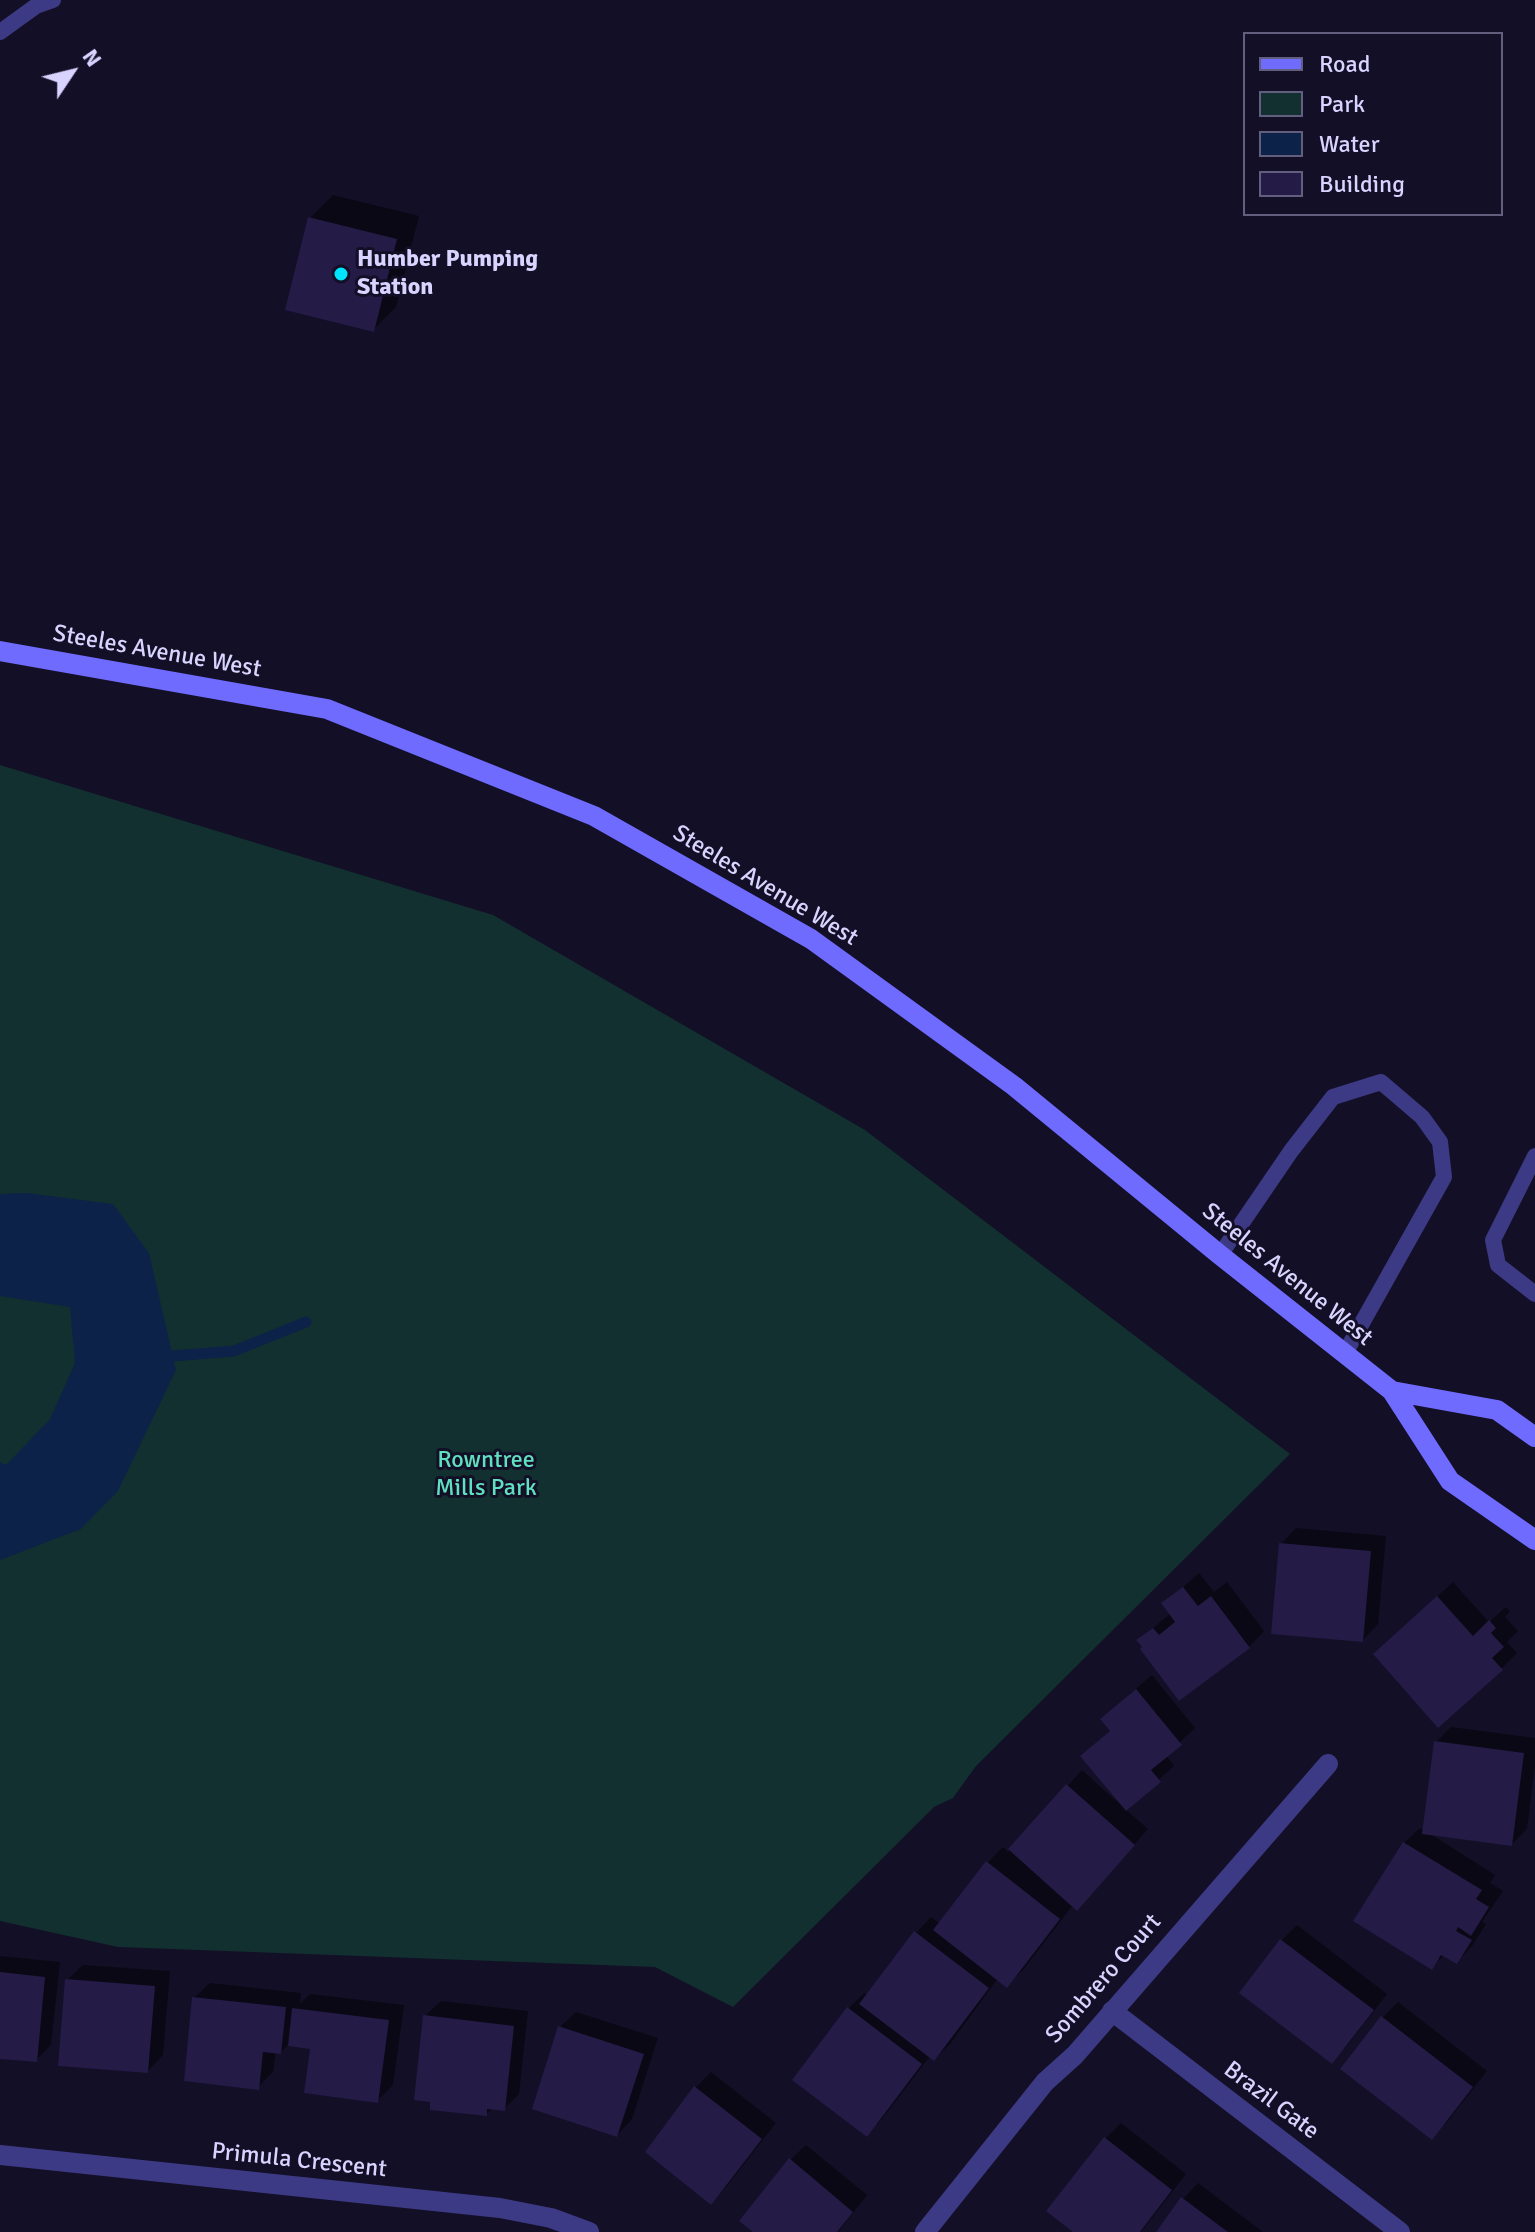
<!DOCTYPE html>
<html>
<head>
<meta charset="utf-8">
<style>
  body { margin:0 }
  #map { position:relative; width:1535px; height:2232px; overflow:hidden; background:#130f26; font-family:Signika,sans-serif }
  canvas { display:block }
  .legend { position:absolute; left:1243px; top:32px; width:260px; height:184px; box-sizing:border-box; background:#130f26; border:2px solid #625e7d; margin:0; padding:10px 14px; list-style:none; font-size:24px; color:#d9d4ff }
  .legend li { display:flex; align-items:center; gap:16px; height:40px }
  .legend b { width:40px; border:2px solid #625e7d }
  .north { position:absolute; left:32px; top:32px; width:80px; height:80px; -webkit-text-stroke:6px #130f26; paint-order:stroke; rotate:55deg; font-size:22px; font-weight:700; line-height:32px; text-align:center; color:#d9d4ff }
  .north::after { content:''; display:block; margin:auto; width:28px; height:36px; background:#d9d4ff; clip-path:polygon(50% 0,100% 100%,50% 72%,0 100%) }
</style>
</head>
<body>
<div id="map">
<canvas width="1535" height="2232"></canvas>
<ul class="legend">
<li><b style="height:10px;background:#6f6bff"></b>Road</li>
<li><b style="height:22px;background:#12302f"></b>Park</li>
<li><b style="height:22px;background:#0c2248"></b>Water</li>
<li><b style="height:22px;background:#241b47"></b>Building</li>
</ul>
<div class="north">N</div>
</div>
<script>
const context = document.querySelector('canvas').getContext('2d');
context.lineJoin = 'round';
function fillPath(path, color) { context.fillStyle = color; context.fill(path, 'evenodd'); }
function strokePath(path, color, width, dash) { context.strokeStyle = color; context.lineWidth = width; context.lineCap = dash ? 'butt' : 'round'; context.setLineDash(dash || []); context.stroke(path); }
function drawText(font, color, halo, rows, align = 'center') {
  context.font = font + ' Signika,sans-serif'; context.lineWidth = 6; context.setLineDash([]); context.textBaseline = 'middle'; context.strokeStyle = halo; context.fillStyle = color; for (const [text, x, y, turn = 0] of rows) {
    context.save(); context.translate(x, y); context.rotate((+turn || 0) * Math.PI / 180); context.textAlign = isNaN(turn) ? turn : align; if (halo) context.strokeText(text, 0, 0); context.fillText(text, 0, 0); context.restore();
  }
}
const green = new Path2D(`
  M0 765 493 915 865 1130 1290 1454 976 1766 953 1798 934 1807 733 2007 655 1967 118 1947 0 1921Z`);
const water = new Path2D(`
  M26 1193 113 1204 149 1253 176 1370 118 1491 81 1529 0 1560V1462L6 1465 50 1419 75 1363 70 1307 0 1296V1194Z`);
const shadow = new Path2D(`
  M333 195 419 216 396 307 373 330 310 218Z
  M1296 1528 1386 1536 1378 1624 1363 1640 1281 1544Z
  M1199 1573 1214 1592 1227 1582 1264 1631 1249 1647H1145L1139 1640 1171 1613 1164 1604Z
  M1453 1582 1489 1622 1506 1607 1510 1611 1505 1617 1518 1631 1507 1642 1517 1653 1502 1668 1391 1639Z
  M1152 1675 1195 1728 1166 1755 1174 1766 1125 1809 1148 1829 1092 1893 1073 1905 1023 1970 1007 1985 998 1978 950 2044 934 2059 930 2056 882 2119 867 2135 848 2009 864 1993 868 1996 916 1933 931 1917 940 1924 987 1863 1003 1847 1008 1852 1082 1770 1116 1801 1118 1799 1082 1756 1112 1729 1118 1704Z
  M1451 1727 1535 1738V1765L1527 1829 1512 1844 1429 1833 1495 1875 1490 1883 1503 1891 1482 1922 1486 1924 1472 1946 1457 1962 1445 1954 1431 1968 1404 1843 1420 1828 1424 1831 1436 1742Z
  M1297 1925 1387 1994 1347 2046 1332 2061 1282 1940Z
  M0 1956 60 1962 51 2045 36 2060 0 2057Z
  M83 1965 170 1971 163 2055 148 2071 67 1980Z
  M210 1983 301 1993 300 2004 310 1994 404 2005 393 2085 377 2101 312 2047 289 2044 281 2052 276 2051 273 2072 258 2087 194 1998Z
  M441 2001 528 2011 519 2094 504 2109 493 2108 486 2114 425 2016Z
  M1398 2002 1487 2071 1447 2122 1431 2138 1343 2069 1383 2017Z
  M576 2012 658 2038 632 2119 617 2135 560 2027Z
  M711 2072 776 2123 726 2187 711 2202 648 2152 696 2087Z
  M1121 2123 1186 2174 1141 2232H1076L1049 2211 1106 2138Z
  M806 2145 867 2195 838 2232H756L790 2160Z
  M1198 2183 1263 2232H1158L1183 2199Z`);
const stream = new Path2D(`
  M160 1357 234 1351 306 1322`);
const building = new Path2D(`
  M308 217 397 239 374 332 285 310Z
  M1279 1543 1371 1551 1363 1642 1271 1634Z
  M1183 1587 1198 1606 1211 1596 1250 1648 1179 1701 1140 1649 1142 1647 1136 1640 1153 1628 1159 1635 1175 1622 1161 1603Z
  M1437 1596 1473 1636 1489 1620 1496 1628 1491 1633 1504 1647 1492 1658 1503 1670 1438 1728 1373 1654Z
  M1136 1689 1182 1745 1151 1770 1161 1782 1126 1811 1080 1756 1110 1731 1100 1719Z
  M1434 1741 1524 1753 1512 1846 1422 1834Z
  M1066 1784 1135 1845 1077 1911 1008 1849Z
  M1403 1842 1482 1890 1476 1899 1489 1907 1471 1936 1458 1927 1456 1931 1472 1940 1457 1964 1441 1955 1432 1970 1353 1921Z
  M986 1861 1060 1919 1007 1988 933 1930Z
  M914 1931 989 1988 934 2061 859 2004Z
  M1280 1939 1374 2010 1332 2064 1239 1993Z
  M0 1972 45 1977 37 2062 0 2059Z
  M65 1979 155 1986 148 2073 58 2066Z
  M192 1997 286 2007 281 2054 263 2052 259 2090 184 2081Z
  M847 2007 922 2064 867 2137 792 2080Z
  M292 2008 389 2020 378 2103 304 2093 310 2049 288 2046Z
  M423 2015 514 2026 505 2111 487 2109V2116L430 2110V2102L414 2100Z
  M1381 2016 1473 2087 1432 2140 1340 2069Z
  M558 2026 644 2054 617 2137 532 2109Z
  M694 2086 762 2139 711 2205 645 2152Z
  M1104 2137 1172 2190 1140 2232H1073L1046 2211Z
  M789 2158 853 2212 837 2232H753L739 2221Z
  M1181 2197 1228 2232H1156Z`);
const service = new Path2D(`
  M0 32 36 6 53 0
  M1535 1156 1493 1240 1498 1265 1535 1294
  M1220 1255 1291 1151 1333 1097 1381 1082 1422 1117 1440 1142 1444 1177 1344 1355`);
const minor = new Path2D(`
  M1112 2011 1400 2232
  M0 2155 500 2208 551 2218 589 2232
  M925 2232 1045 2082 1075 2055 1328 1764`);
const secondary = new Path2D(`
  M0 651 327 709 594 816 811 939 1014 1086 1220 1255 1392 1391 1450 1481 1535 1540
  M1392 1391 1497 1410 1535 1437`);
const markers = [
  [341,274,8,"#00e5ff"]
];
const poiNames = [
  ["Humber Pumping",357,260],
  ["Station",357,288]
];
const streetNames = [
  ["Steeles Avenue West",157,652,10],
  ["Steeles Avenue West",765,886,31],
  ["Steeles Avenue West",1287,1275,39],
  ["Sombrero Court",1104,1979,-49],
  ["Brazil Gate",1271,2101,37],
  ["Primula Crescent",299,2161,6]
];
const parkNames = [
  ["Rowntree",486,1461],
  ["Mills Park",486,1489]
];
fillPath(green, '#12302f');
fillPath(water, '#0c2248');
fillPath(shadow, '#0007');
strokePath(stream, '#0c2248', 11);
fillPath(building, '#241b47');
strokePath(service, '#3d3a85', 16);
strokePath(minor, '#3d3a85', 20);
strokePath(secondary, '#6f6bff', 20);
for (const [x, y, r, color] of markers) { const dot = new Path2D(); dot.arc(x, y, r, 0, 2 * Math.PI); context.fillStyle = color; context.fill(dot); strokePath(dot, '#130f26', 3); }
drawText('bold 24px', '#d9d4ff', '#130f26', poiNames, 'left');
drawText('24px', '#d9d4ff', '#130f26', streetNames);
drawText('24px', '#5fe0c0', '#130f26', parkNames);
</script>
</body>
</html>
